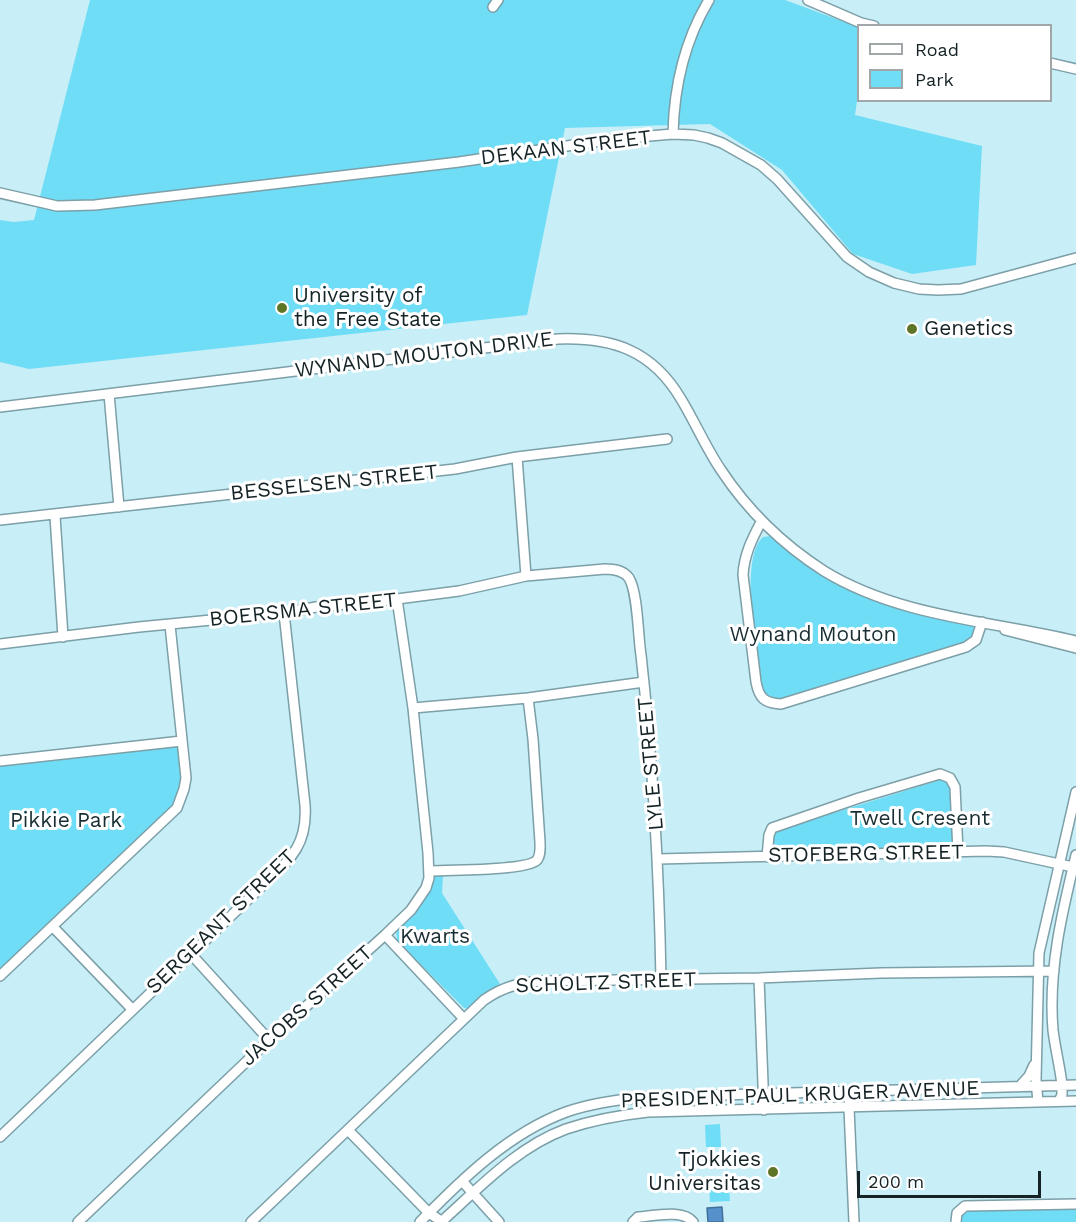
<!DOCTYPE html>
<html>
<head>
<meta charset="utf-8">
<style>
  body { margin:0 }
  #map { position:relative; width:1076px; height:1222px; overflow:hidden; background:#c8eef7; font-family:"Work Sans",sans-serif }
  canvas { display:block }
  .legend { position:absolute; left:857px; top:24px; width:195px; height:78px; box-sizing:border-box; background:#fff; border:2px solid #a1a7a8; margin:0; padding:8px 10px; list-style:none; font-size:18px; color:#152326 }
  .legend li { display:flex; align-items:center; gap:12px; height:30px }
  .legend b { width:30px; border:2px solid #a1a7a8 }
  .scale { position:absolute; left:857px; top:1171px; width:184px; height:27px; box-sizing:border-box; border:3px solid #152326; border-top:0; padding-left:8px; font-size:18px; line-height:21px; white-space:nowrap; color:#152326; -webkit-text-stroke:4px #fff; paint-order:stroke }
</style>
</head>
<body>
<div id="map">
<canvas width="1076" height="1222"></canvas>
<ul class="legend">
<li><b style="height:8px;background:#fff"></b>Road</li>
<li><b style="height:16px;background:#70ddf6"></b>Park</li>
</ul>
<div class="scale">200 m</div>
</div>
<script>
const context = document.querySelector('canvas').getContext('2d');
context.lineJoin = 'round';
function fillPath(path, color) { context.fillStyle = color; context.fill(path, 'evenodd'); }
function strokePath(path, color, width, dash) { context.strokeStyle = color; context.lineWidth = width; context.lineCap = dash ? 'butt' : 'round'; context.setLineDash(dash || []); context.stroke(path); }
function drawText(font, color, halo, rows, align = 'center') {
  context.font = font + ' "Work Sans",sans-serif'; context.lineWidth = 6; context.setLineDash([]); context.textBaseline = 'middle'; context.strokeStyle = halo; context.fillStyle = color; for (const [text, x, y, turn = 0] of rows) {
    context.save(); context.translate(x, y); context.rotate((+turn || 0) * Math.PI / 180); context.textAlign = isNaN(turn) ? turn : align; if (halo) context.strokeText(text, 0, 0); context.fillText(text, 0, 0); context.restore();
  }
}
const green = new Path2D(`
  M90 0H785L858 27V94L855 115 982 146 976 265 912 274 853 254 782 170 710 124 565 128 527 315 29 369 0 362V220L14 222 34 220Z
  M771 536C790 549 806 566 826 577 871 604 920 613 970 625L976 629 979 639 787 704 768 698 760 683C757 652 739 558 763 537Z
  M181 742 187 776 180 804 0 974V763Z
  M940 780 947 783 951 788C952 806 959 836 947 851L783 857C771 850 770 845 772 832Z
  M435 874 443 876 442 893 500 984 469 1009 464 1008 397 941 396 930 420 907 429 893Z
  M720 1124 721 1147H706L705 1125Z
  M729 1185 730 1201 710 1202 709 1186Z
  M1076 1209V1222H959L962 1215 970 1211Z`);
const water = new Path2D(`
  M722 1207 723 1222H708L707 1208Z`);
const minor = new Path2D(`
  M808 0 861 23 874 26
  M493 7 498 0
  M1050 63 1076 69
  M673 134C674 88 685 40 709 0
  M0 193 57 206 95 205 459 162 614 139 673 134 694 135 708 138 722 143 761 165 777 179 847 257 869 272 894 283 919 289 938 290 961 289 1076 258
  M109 394 119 507
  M0 407 558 339C612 337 652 350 681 399 695 422 706 448 721 470 748 511 782 544 824 571 899 617 992 621 1076 641
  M517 457 526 576
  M55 516 63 637
  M0 520 455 469 517 457 667 439
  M761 522C752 539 744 555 743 575L756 682C759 698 764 703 781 704L966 647 976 640 982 622
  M1005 630 1076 648
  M0 644 139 627 284 613 316 607 397 599 459 591 526 576 605 569C614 569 623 570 629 578 638 593 638 637 641 655 653 763 659 870 661 979
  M413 708 528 698 644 682
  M0 761 182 741
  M767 857 769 835 772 828 859 798 940 774 950 778 955 787 958 852
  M658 859 986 851 1004 852 1073 867
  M429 871C447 870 527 871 537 860 541 855 540 848 540 842L533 739 528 698
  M53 927 132 1009
  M385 935 464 1019
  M191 954 269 1040
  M0 976 177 808 184 789 186 778 170 625
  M759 978 764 1110
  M1019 1087 1029 1076 1034 1065
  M850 1092 849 1108 854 1222
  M1059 1101 1062 1095V1085C1060 1066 1055 1048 1053 1030 1048 971 1062 912 1076 855
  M1038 1102 1036 1080 1039 953 1076 792
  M348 1130 429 1213 441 1221
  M0 1137 259 889C287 862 308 848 305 805L284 613
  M462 1181 499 1222
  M78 1222 269 1040 385 935 411 910 426 888 429 878 428 853 413 708 397 599
  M251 1222 484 1000C504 986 522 982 546 981L759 978 881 973 1054 971
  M420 1222C462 1179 509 1133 566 1112 592 1103 621 1099 648 1097L1076 1085
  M441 1222C479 1188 517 1147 566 1129 593 1120 620 1115 648 1112L1076 1101
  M633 1222 638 1217C653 1216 683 1209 693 1222
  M956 1222 957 1213 965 1206 1076 1204`);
const markers = [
  [282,308,6,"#5f7526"],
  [912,329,6,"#5f7526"],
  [773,1172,6,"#5f7526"]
];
const streetNames = [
  ["DEKAAN STREET",566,148,-7],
  ["WYNAND MOUTON DRIVE",424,355,-7],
  ["BESSELSEN STREET",334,483,-6],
  ["BOERSMA STREET",303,610,-6],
  ["LYLE STREET",651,764,-95],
  ["STOFBERG STREET",866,854,-1],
  ["SERGEANT STREET",221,922,-44],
  ["SCHOLTZ STREET",606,983,-2],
  ["JACOBS STREET",307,1006,-42],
  ["PRESIDENT PAUL KRUGER AVENUE",800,1095,-2]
];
const poiNames = [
  ["University of",294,296],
  ["the Free State",294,320],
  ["Genetics",924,329],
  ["Tjokkies",761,1160,"right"],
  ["Universitas",761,1184,"right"]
];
const parkNames = [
  ["Wynand Mouton",813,635],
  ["Twell Cresent",920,819],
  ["Pikkie Park",66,821],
  ["Kwarts",435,937]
];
fillPath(green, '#70ddf6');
fillPath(water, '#5691cc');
strokePath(water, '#42709a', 1.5);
strokePath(minor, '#7c9fa8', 12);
strokePath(minor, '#fff', 9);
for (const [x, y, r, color] of markers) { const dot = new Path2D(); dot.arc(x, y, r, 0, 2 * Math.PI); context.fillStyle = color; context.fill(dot); strokePath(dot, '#fff', 2); }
drawText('21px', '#152326', '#fff', streetNames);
drawText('21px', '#152326', '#fff', poiNames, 'left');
drawText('21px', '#192e32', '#fff', parkNames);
</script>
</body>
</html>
